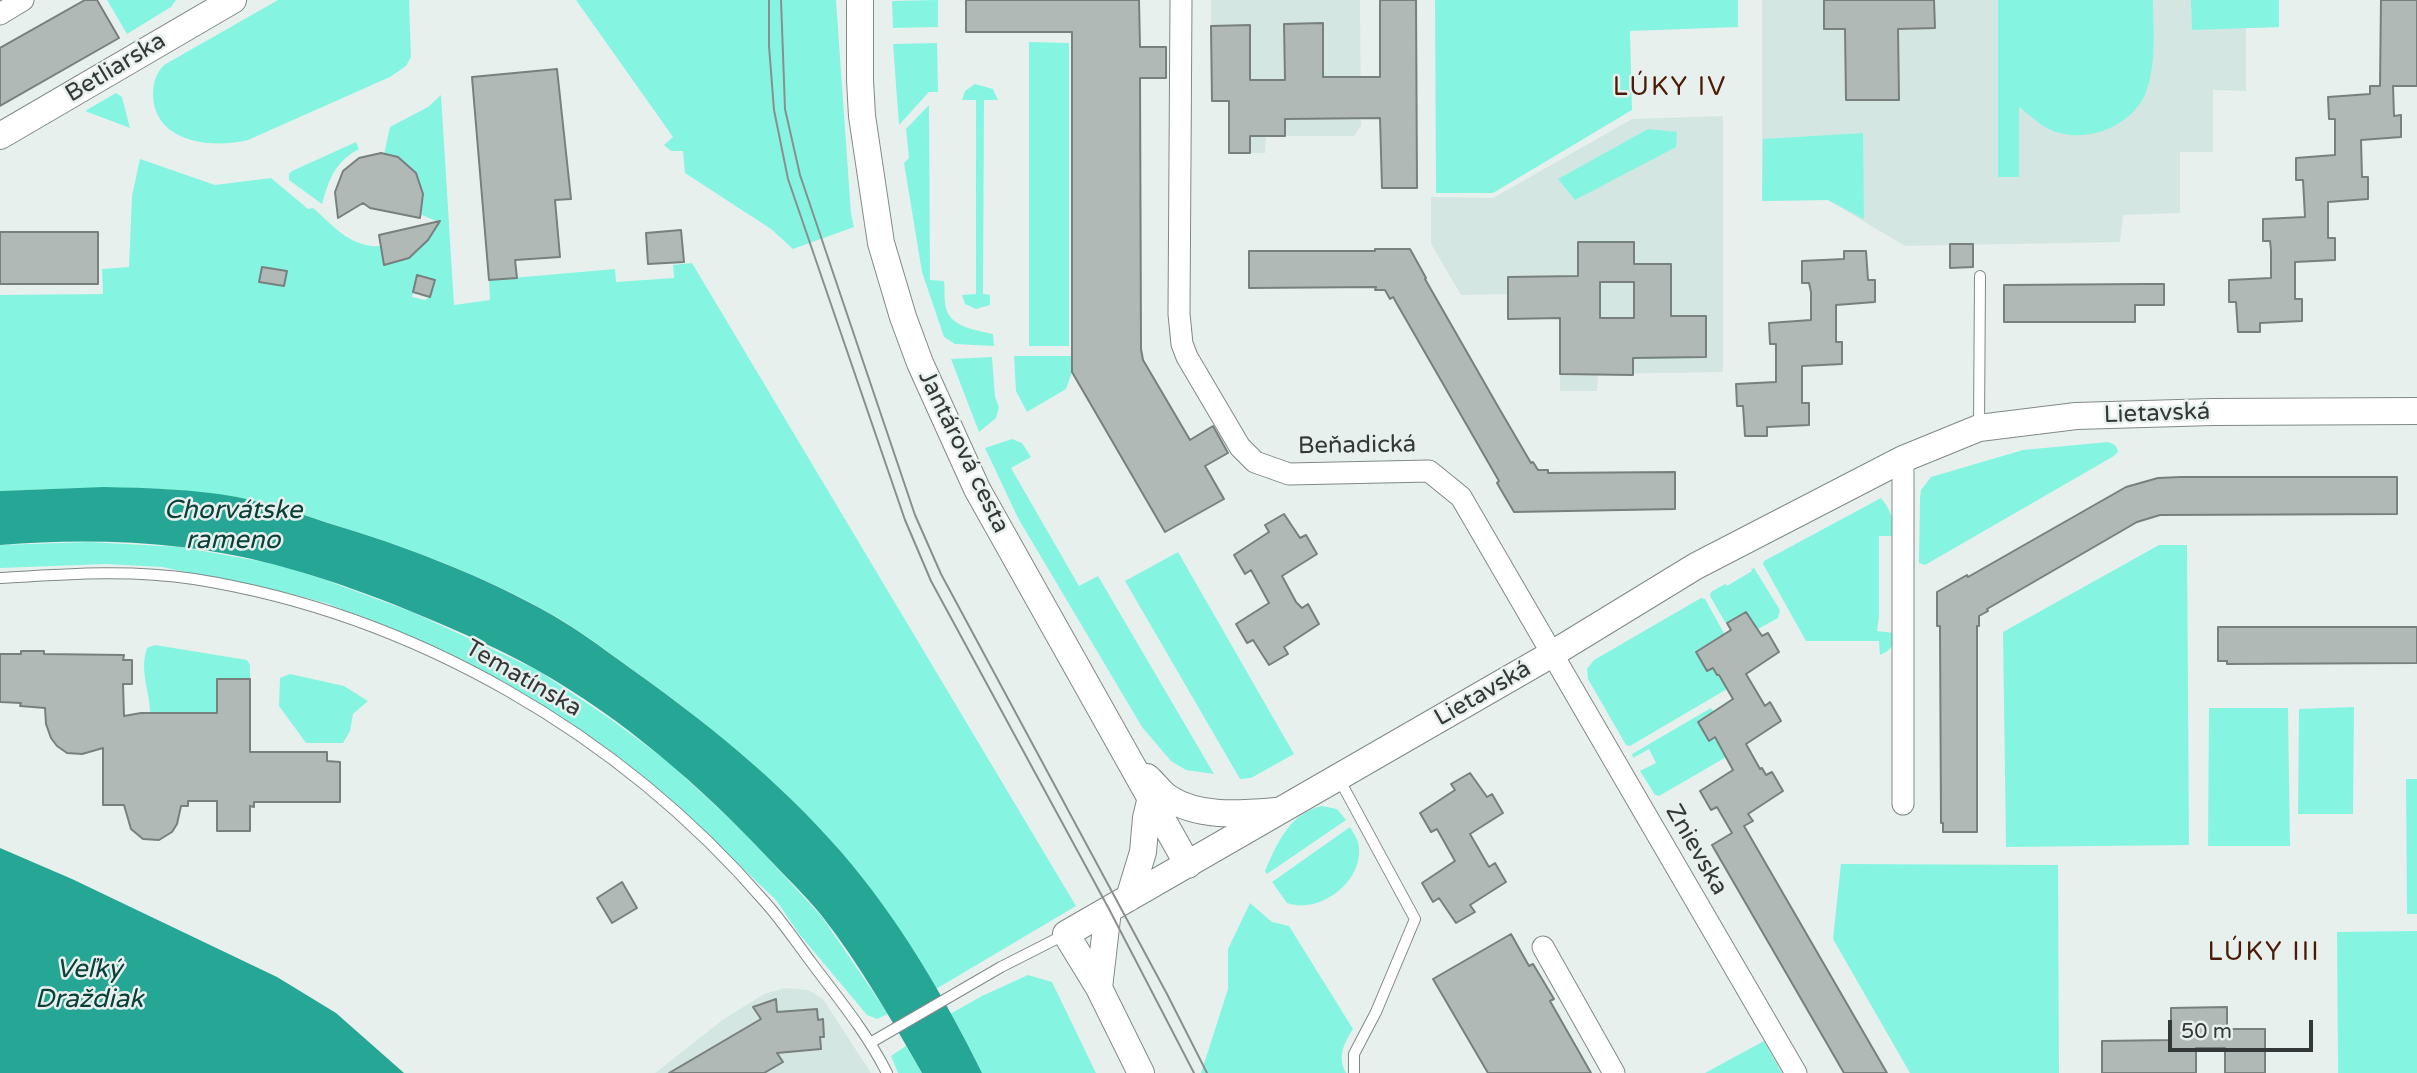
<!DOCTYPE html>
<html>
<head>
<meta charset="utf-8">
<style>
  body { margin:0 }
  #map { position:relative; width:2417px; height:1073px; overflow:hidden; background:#e8f0ee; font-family:"Varela Round",sans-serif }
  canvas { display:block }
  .scale { position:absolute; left:2168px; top:1020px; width:145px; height:32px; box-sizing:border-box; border:4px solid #353838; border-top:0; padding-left:9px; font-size:21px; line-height:24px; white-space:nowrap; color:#353838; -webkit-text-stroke:5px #e8f0ee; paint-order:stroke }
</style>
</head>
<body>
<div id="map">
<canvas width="2417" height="1073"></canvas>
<div class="scale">50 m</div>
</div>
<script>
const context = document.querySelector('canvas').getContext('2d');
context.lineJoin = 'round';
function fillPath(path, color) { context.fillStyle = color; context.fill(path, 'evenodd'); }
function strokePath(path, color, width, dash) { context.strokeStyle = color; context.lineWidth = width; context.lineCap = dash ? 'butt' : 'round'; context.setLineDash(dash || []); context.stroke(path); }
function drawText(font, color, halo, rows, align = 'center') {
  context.font = font + ' "Varela Round",sans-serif'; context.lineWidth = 5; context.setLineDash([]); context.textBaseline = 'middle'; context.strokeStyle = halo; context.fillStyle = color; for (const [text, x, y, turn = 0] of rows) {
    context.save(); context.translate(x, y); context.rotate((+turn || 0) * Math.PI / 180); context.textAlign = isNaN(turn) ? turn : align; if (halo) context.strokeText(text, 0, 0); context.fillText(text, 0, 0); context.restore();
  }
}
const built = new Path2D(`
  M1211 0H1360L1361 126 1354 136H1266L1265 153H1229V101H1212Z
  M1762 0H2279V27L2246 28V91L2213 90V152H2180V213L2123 215 2120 242 1905 246 1828 200 1762 201Z
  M1723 116V372L1598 374 1597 391H1560V318L1508 319V294L1461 295 1431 244V197L1493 198 1632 119Z
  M785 988 808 990 823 999 871 1073H655L724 1019 764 994Z`);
const green = new Path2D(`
  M107 0H176L171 7 127 34Z
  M278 0H409L411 57 406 66 390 77 248 140C213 149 154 143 153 95 153 83 156 73 164 65Z
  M576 0H836L851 214 854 227 793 249 771 229 685 173 683 151H671L664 145 673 137Z
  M938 0V27L893 28 892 1Z
  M1435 0H1738V27L1630 31 1632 110 1493 193H1436Z
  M1998 0H2153C2153 30 2157 63 2146 92 2134 124 2092 142 2060 133 2043 129 2032 117 2019 107V177H1998Z
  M2191 0H2279V27L2192 30Z
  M1029 42 1069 43V346H1029Z
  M937 43 938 92H929L899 125 893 44Z
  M975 84 993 89 998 100H984L983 294 990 295V305L976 309 965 304 962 295 976 294V100H962L965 91Z
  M116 93 122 97 130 128 85 111Z
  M441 95 454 305 490 300 489 280 615 269 616 282 674 278 673 265 692 263 1076 906 936 989C861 857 756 757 633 670 608 652 582 632 555 616 489 578 410 548 338 526 304 515 270 503 235 497 157 484 79 488 0 491V295L103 294 102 269 129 267 132 196 140 159 215 185 271 178 308 209 313 208C334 226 350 248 381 246L384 265C410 260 425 245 438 222L420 214C427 185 415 160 384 154L390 127 428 107ZM418 275 435 280 430 297 425 300 412 297Z
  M929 105 930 280 944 281C945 288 944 296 945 303 947 327 975 330 993 334L994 346 955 344 944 337 922 272 904 163 909 158 906 129Z
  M1648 129 1677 132 1676 147 1575 200 1558 179Z
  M1863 133 1864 219 1828 200 1762 201 1763 139Z
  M356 142 359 149C335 162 329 179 322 204L289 180V174L292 171Z
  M1014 356H1072V372L1066 389 1027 412 1016 391Z
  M992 357 995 397 999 407 996 418 979 432 951 359Z
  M1012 439 1022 443 1031 457 1011 468 1079 586 1098 576 1214 774 1186 770 1171 761 1142 727 1018 518 985 448Z
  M2108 442C2114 444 2117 445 2118 452L2114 456 1925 565 1919 563 1920 498 1921 490 1931 477 2023 450Z
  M1881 498C1891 510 1894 520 1894 536H1879V616L1877 631 1894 633C1894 645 1892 650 1880 655L1879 641H1806L1763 564 1764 561Z
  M89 542 180 547 276 564 320 578 412 612 537 670 609 718 666 760 744 832 822 917 888 1014 877 1019 867 1015 800 935 776 900 676 805 603 747 503 681 387 627 326 603 291 594 162 567 106 564 0 568V545Z
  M2159 545H2187L2189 845 2006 847 2003 632Z
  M1178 552 1294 754 1251 778 1240 779 1125 581Z
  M1754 568 1780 610 1778 618 1756 630 1746 613 1727 623 1725 622 1710 596 1711 592 1725 584 1727 586 1752 571 1751 569Z
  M1701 598 1705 599 1726 637 1724 639 1721 636 1696 652 1707 671 1713 668 1727 689 1630 746 1626 745 1588 679 1587 669 1594 660Z
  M155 645 247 660 250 665V679H217V713H150C150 691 139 671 147 648Z
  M290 674 344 686 368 701 353 714 350 731 343 743H306L279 706 280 678Z
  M2354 707 2353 814H2298L2299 709Z
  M1711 708 1714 712 1698 722 1709 741 1715 737 1728 756 1659 796 1655 795 1640 771 1656 763 1649 749 1633 758 1632 754Z
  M2209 708H2288L2290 846H2208Z
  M2406 779H2417V914H2407Z
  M1322 806 1337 809 1346 820 1267 874 1265 871C1277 843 1290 813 1322 806Z
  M1350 827C1353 832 1356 837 1358 842 1367 879 1321 915 1287 903L1272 882Z
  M1841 864 2058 865 2059 1073H1910L1833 939Z
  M1250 903 1272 922 1289 926 1353 1029C1344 1043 1337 1057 1346 1073H1201L1228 989V949Z
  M2417 931V1073H2338L2337 932Z
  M1028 975 1052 982 1096 1073H982L950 1014 982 996Z
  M1764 1041 1782 1073H1705Z
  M906 1046 922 1073H898L891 1056Z`);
const water = new Path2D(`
  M104 487C148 488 193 489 237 497 268 503 298 513 328 523 405 546 484 576 554 616 578 630 601 647 623 663 701 718 779 780 842 853 898 918 944 996 982 1073H922C891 1019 860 965 822 916 805 895 786 877 768 858 701 786 622 718 537 670 491 644 441 624 393 604 324 577 254 555 181 547 122 540 59 540 0 545V491Z
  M0 848 72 879 277 977 336 1013 404 1073H0Z`);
const building = new Path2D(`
  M85 0H97L119 38 0 106V48Z
  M966 0H1139L1140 47H1166V78H1140L1141 349 1143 360 1190 440 1213 426 1228 453 1205 466 1224 499 1165 532 1072 372V32H966Z
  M1380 0H1416L1417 188H1382L1380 118 1285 119V136H1250V153H1229V101H1212L1211 26 1250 25V80H1285L1284 24 1323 23V77H1380Z
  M1824 0H1934L1935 28 1898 29 1899 100H1846L1845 29H1824Z
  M2381 0H2417V86H2393L2394 116 2401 115V137L2361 140 2362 177H2368V199L2328 202V238H2335V260L2295 262V299H2302V321L2260 323V332H2238L2236 302H2229V280L2271 278V250L2270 241H2263V219L2305 217 2303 180H2296V158L2335 155V119H2329L2328 97 2370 94V86H2380Z
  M557 69 571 199 555 200 560 257 515 260 517 278 489 280 472 77Z
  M381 153 398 157 416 173 423 194 420 218 370 208 363 203 338 218 335 192 343 171 359 158Z
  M440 221 428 240 409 258 384 265 379 235Z
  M681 230 684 262 648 264 646 233Z
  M0 232H98V284H0Z
  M1578 242H1634V264H1671V316H1706V357L1633 358V375L1560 374V318L1508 319V277L1578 276ZM1600 282H1634V318H1600Z
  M1950 244H1973V267L1950 268Z
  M1375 249H1410L1426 278 1425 279 1500 410 1531 463 1533 462 1538 470H1548V473L1675 472V509L1514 512 1497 483 1499 481 1393 297 1390 299 1385 290H1375L1376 287 1249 288V251H1375Z
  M1844 251H1866L1868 280H1875V302L1836 305V342H1842V364L1802 366V403H1809V425L1767 427V436H1745L1743 406H1737L1736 384 1776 382V344H1770L1769 323 1811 320V292L1809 283H1802V261L1844 259Z
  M262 267 287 271 284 286 259 282Z
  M417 275 435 280 430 297 413 292Z
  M2145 284H2164V305H2135V322H2004V285Z
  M2181 477H2397V514L2160 515 2137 522 1987 609 1988 611 1979 616V626H1977V832H1943V823H1941L1940 626H1937V592L1967 575 1968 577 2126 487 2158 478Z
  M1284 514 1300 538 1306 535 1317 554 1282 576 1296 602 1302 608 1308 604 1319 624 1284 647 1288 654 1269 665 1253 640 1247 643 1236 624 1269 603 1251 570 1245 574 1234 555 1269 532 1265 525Z
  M1746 612 1762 636 1768 633 1779 652 1746 674 1765 706 1770 702 1781 721 1746 744 1760 769 1762 768 1766 775 1772 772 1783 791 1748 814 1753 821 1744 826 1887 1073H1844L1712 845 1732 833 1717 807 1711 810 1700 791 1733 770 1715 737 1709 741 1698 722 1733 699 1719 675H1717L1713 668 1707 671 1696 652 1731 630 1727 623Z
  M2218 627H2417V663L2227 664V661H2218Z
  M21 651H44V654L124 655 123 660H132V684H123L124 716 141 713H217V679H250V752H327V761L340 762V802H254V807L250 806V831H217V801H188V806H181L177 824 172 832 159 840 143 839 131 829 124 805H103V748L82 754 67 753 57 746 51 738 46 724 45 708 20 706 21 703 0 702V654H21Z
  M1470 773 1487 797 1492 794 1503 813 1470 834 1489 867 1495 863 1506 882 1470 905 1475 912 1456 923 1439 898 1433 902 1422 883 1455 861 1437 829 1431 832 1420 813 1455 790 1451 784Z
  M622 882 637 908 612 923 597 898Z
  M1511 934 1529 966 1533 964 1554 999 1550 1001 1591 1073H1488L1433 979Z
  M776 999 777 1012 817 1009 818 1020 823 1019 824 1037H820L821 1049 777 1053 783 1062 764 1073H669L761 1019 753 1007Z
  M2227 1007V1029H2265V1073H2225V1048H2196V1073H2102V1041L2171 1040V1008Z`);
const service = new Path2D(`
  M1979 428 1980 276
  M0 578C65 574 129 569 194 579 414 614 620 734 765 902 782 921 796 942 811 962 838 998 867 1033 887 1073
  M1338 777 1415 919 1376 1012 1354 1054V1073
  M870 1043 1001 967 1066 934`);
const minor = new Path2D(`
  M1181 0 1179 314 1182 344 1187 357 1240 447 1255 462 1289 474 1429 471 1461 497 1796 1073
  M0 14 23 0
  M1903 459V804
  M1543 947 1614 1073`);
const tertiary = new Path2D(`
  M860 0V80L862 116 881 243 903 317 920 363 977 489 1188 865
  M0 136 233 0
  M1147 777C1154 783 1160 792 1167 797 1198 818 1240 814 1275 811
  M1129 898 1143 852 1146 818 1151 797
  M1099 988 1108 910
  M1141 1073 1099 988 1066 934 1552 654 1696 566 1903 459 1979 428 2076 416 2213 412 2417 411`);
const tram = new Path2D(`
  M769 0V46L774 110 788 179 905 520 931 581 1109 909 1194 1073
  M781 0 785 109 800 175 915 515 941 574 1167 994 1207 1073`);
const streetNames = [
  ["Betliarska",116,68,-31],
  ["Lietavská",2157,414,-2],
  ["Beňadická",1357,446,-1],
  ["Jantárová cesta",963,452,64],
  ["Tematínska",523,679,30],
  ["Lietavská",1483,694,-30],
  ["Znievska",1696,850,60]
];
const neighbourhoodNames = [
  ["LÚKY IV",1670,88],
  ["LÚKY III",2264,953]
];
const waterNames = [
  ["Chorvátske",233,511],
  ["rameno",233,541],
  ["Veľký",89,970],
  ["Draždiak",89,1000]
];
fillPath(built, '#d4e6e2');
fillPath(green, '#85f5e2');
fillPath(water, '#26a795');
fillPath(building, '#b1b9b7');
strokePath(building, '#78807e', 2);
strokePath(service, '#818987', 12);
strokePath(minor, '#818987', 23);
strokePath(tertiary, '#818987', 28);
strokePath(service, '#fff', 10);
strokePath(minor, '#fff', 21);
strokePath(tertiary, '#fff', 26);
strokePath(tram, '#8a8f8e', 2);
drawText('24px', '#353838', '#e8f0ee', streetNames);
context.letterSpacing = '2px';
drawText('26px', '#4b1b05', '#e8f0ee', neighbourhoodNames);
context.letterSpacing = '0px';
drawText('italic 26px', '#094039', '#e8f0ee', waterNames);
</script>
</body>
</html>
